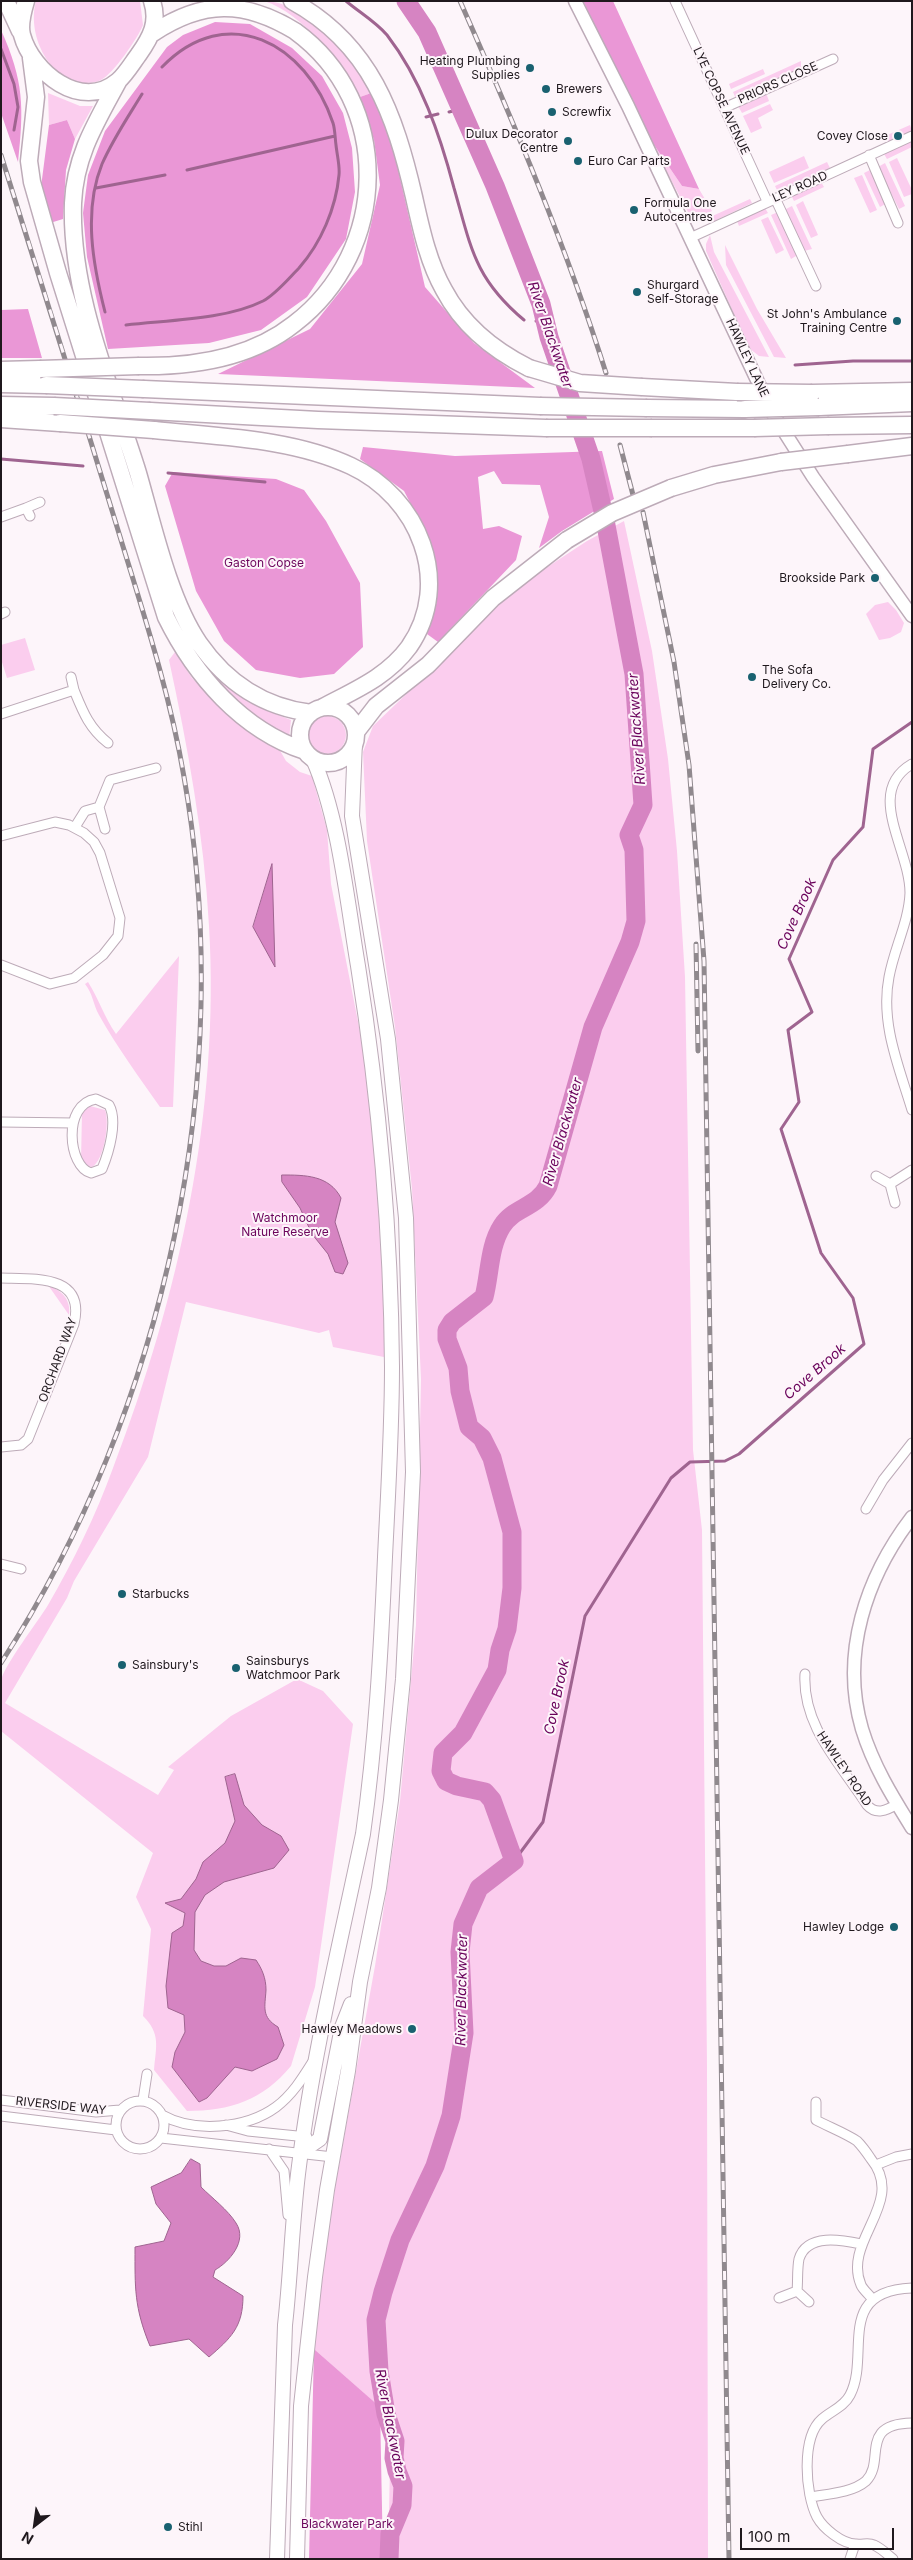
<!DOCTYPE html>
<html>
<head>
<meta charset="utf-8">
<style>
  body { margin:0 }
  #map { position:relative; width:913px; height:2560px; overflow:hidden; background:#fdf5fa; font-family:Inter,sans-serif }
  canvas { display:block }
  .frame { position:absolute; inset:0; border:2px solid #1f181d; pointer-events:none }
  .north { position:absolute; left:10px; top:2500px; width:50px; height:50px; -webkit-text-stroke:4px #fdf5fa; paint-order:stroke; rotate:210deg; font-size:14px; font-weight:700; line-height:20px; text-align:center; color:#1f181d }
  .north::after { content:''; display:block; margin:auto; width:18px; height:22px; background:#1f181d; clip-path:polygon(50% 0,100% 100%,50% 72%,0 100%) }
  .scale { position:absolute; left:740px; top:2528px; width:154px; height:22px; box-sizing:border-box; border:2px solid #1f181d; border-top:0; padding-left:6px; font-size:15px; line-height:18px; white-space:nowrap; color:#1f181d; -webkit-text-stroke:4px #fdf5fa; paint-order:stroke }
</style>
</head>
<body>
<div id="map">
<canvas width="913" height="2560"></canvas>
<div class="frame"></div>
<div class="north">N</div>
<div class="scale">100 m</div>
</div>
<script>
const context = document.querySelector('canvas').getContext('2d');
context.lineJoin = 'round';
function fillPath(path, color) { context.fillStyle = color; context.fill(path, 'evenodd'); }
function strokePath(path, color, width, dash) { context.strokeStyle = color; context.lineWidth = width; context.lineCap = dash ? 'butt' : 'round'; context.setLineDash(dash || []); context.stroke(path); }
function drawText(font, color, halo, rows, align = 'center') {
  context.font = font + ' Inter,sans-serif'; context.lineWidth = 4; context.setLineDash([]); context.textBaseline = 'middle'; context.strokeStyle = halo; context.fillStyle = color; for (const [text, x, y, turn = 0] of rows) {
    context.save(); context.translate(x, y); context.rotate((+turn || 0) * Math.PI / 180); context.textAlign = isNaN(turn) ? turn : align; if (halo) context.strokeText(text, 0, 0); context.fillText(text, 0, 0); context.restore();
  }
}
const green = new Path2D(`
  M36 1H140L143 25C138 38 113 74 101 80 95 83 88 83 82 83 47 78 27 33 36 1Z
  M264 1C307 1 353 59 374 92L360 97C338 63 305 14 264 1Z
  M801 61V69L736 99 733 92Z
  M763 69 765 74 731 89 729 84Z
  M48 93 80 106H93L75 139 67 120 49 125Z
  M766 93 769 101 742 113 738 106Z
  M770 104 773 110 758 118 762 128 751 133 743 116Z
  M910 125 912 131 888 142 885 136Z
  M648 136 682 186 699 189 712 211 696 218 692 213 689 214Z
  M912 141V147L887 159 884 154Z
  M804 156 809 168 774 183 769 172Z
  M897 158 912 190V194L904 197 889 162Z
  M827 162 830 168 778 192 775 186Z
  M885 163 905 206 899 209 878 167Z
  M872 169 887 203 880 207 864 173Z
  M862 175 877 210 870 213 854 178Z
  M821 182 824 187 794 201 791 195Z
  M750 199 752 203 710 223 708 218Z
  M803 201 818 235 811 238 796 205Z
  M792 206 812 249 804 251 784 210Z
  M765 208 768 213 739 226 737 221Z
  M778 212 797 252 796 256 791 259 771 215Z
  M768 217 784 250 776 254 761 220Z
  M710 235 714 252 769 357 759 356 749 348 706 251V244Z
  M725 245 757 309 786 358 774 357 726 265Z
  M624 521 652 651 668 759 677 851 685 977 693 1450 702 1530 707 2067 708 2559H388L391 2417 314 2349 327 2232 375 1966 400 1801 416 1625 421 1379 412 1189 395 1027 367 841 363 752 373 726 520 585 587 541Z
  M888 602 896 610 904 623 901 632 890 638 879 640 866 614 875 605Z
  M25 638 35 670 7 678 1 659V645Z
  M195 647 227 682 261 708 291 720 289 739C260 722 219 694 201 666 198 661 197 653 195 647Z
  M175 652 192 678 216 701 278 747 286 761 300 772 312 776 327 830 331 884 362 1042 380 1193 389 1358 333 1347 329 1330 319 1333 186 1302 148 1457 74 1581 67 1598 5 1703 158 1795 174 1770 168 1767 231 1716 297 1679 323 1691 353 1724 315 1987 291 2066C263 2100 230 2111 187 2111L154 2070C156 2046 161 2034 143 2016L151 1929 136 1897 153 1853 1 1731C1 1715 0 1697 1 1681 3 1667 39 1620 48 1605 73 1562 96 1515 113 1468 179 1297 220 1111 209 926 204 836 188 748 169 660Z
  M308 735a19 19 0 1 1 38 0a19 19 0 1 1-38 0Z
  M179 956 173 1107H160C139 1077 117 1047 99 1015 93 1004 93 994 85 984L88 982C99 999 104 1017 116 1034Z
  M90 1106 105 1110C110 1122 104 1161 92 1167L86 1166 81 1161 82 1112Z
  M48 1285C62 1291 71 1299 69 1315Z`);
const forest = new Path2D(`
  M583 1H613L699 189 682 186 648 136Z
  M215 22 250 24 292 48 322 76 343 113 352 148 355 192 346 239 307 297 261 330 209 343 108 349 87 257 83 213 88 175 105 131 167 47 183 35Z
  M1 30C24 81 24 107 18 162L1 113Z
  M374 92 392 143 425 287 474 343 535 388 218 374 310 329 362 264 380 185 374 140 360 97Z
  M67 120 75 139 66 170 63 219 50 223 41 187 49 125Z
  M28 309 42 358H1V310Z
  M363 447 455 456 602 451 614 499 562 531 539 548 549 517 540 485 502 484 494 471 478 477 483 529 499 526 522 536 516 560 438 642 427 634 437 601 436 567 430 541 404 491 360 459Z
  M173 472 276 479 304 490 326 521 360 583 363 647 334 674 300 678 256 670 224 641 196 591 165 486Z
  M314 2349 380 2407 383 2559H309Z`);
const water = new Path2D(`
  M272 864 275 967 253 927Z
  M282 1175C305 1175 329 1175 341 1198L335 1222 348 1263 343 1274 335 1272 328 1254 312 1234 300 1208 282 1182Z
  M235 1774 244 1805 262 1825 281 1836 289 1850 274 1868 224 1882 205 1895 195 1912 194 1950 201 1961 214 1966H226L241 1958 256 1960C262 1969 266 1978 266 1990 265 2007 261 2017 278 2027L284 2045 277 2059 252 2071 235 2067 207 2098 199 2102 172 2067 175 2052 185 2032 184 2015 168 2008 166 1986 172 1933 183 1926 185 1913 165 1903 181 1899 196 1879 203 1862 225 1843 235 1821 225 1777Z
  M191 2159 200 2164 201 2187C212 2198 228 2210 236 2223 248 2241 229 2262 215 2270L213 2277 243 2296C243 2327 231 2338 209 2357L189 2339 150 2346C134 2307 135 2288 135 2247L164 2241 171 2223 156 2204 151 2187 181 2173Z`);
const stream = new Path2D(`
  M346 1C359 12 376 22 387 35 421 79 440 135 454 188 471 247 474 278 524 320
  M1 49 14 84 18 107 14 130
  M449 112 461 109
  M426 117 438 114
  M187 170 335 136
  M96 188 165 175
  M105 312C93 265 83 211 102 164 113 139 128 117 142 94
  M536 321H545
  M126 325C168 320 225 320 263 301 276 294 289 278 299 268 321 243 336 208 339 175 340 166 337 155 336 145 335 138 335 129 333 123 306 43 227 0 162 67
  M795 365 853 361H912
  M1 459 83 466
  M168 473 265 482
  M514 1861 543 1822 585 1616 671 1478 690 1462 725 1461 739 1454 864 1344 853 1298 821 1253 781 1129 799 1102 788 1030 812 1012 789 959 833 860 863 827 873 749 912 722`);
const river = new Path2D(`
  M389 2559 390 2534 402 2505 403 2486 397 2471 394 2458 395 2441 386 2414 379 2371 376 2320 383 2292 400 2240 435 2166 451 2116 464 2033 460 1952 463 1924 479 1888 514 1861 492 1800 485 1792 457 1786 446 1781 441 1771 443 1753 463 1733 497 1670 500 1650 507 1629 512 1588V1532L492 1458 482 1438 469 1427 460 1391 458 1368 447 1339V1330L452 1322 484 1297C490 1274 489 1246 502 1226 514 1207 537 1208 548 1186L593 1027 630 942 636 921 634 850 629 835 643 805 634 674 605 520 591 459 549 337 541 304 495 186 427 32 406 1`);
const street = new Path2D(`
  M675 1 767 201
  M724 108 833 59
  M869 155 898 223
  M775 198 816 286
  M690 238 912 136
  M26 508 40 502
  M1 517 26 508 30 516
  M1 614 5 612
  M71 677 74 690
  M1 714 74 690C83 712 89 728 108 743
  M912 764C864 792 910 849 910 893 909 921 894 949 889 977 880 1023 899 1067 912 1110
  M99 807 105 829
  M75 827 85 811 99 807 110 780 156 768
  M1 836 55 822 69 825 84 833 94 842 100 853 120 918 118 936 103 955 74 978 50 984 1 965
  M96 1099 109 1105C118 1121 109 1152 102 1169L91 1173C68 1167 62 1104 96 1099Z
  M1 1122 73 1123
  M876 1176 890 1184 895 1203
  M890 1184 912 1170
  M1 1278C34 1279 86 1274 74 1324L28 1439 21 1445 1 1447
  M866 1509 883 1480 912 1443
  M1 1564 21 1569
  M805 1674C802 1726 840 1763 867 1805 876 1815 886 1811 897 1804
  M1 2100 96 2112 120 2110
  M143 2100 147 2074
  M116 2125a24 24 0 1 1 48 0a24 24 0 1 1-48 0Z
  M816 2102V2120C829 2127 845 2133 857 2141 862 2146 867 2153 871 2159 907 2203 842 2240 861 2285 863 2290 870 2295 873 2300
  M162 2115C194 2133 246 2129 276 2107 292 2095 302 2079 312 2063
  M1 2116 116 2130
  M226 2125 248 2131 307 2137
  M161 2138 333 2157
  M269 2149 284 2171 288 2215
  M876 2165 896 2157 912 2154
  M797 2291C798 2281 797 2269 799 2259 807 2233 842 2240 861 2244
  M779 2298 797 2291 809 2302
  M811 2497C827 2494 852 2493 866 2481 886 2461 858 2424 912 2423
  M850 2559 855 2544
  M893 2559C887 2554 881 2548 874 2545 868 2542 863 2545 856 2544 842 2544 823 2528 817 2517 805 2494 801 2437 822 2419 831 2411 844 2407 850 2395 871 2355 834 2291 912 2288`);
const secondary = new Path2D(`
  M575 1 628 106 773 414 813 477 912 616
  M912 1517C866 1577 840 1654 862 1729 873 1765 892 1796 912 1828`);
const primary = new Path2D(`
  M301 2152 320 2139 342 2027 351 2004
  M277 2559 285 2325C291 2272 292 2219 299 2166 313 2054 340 1944 363 1834 376 1742 381 1650 385 1557 388 1494 392 1430 392 1367 391 1233 379 1098 358 966 347 901 339 818 313 759
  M297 2559 301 2406 315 2277 327 2190 348 2071 360 1982 379 1888 391 1800 403 1679 413 1472 406 1218 388 1039 352 816 355 741`);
const highway = new Path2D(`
  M6 1 20 31
  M26 1C23 11 19 24 22 35 32 72 81 112 118 81 126 74 133 62 139 54 151 37 159 22 152 1
  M292 1C371 44 395 115 414 197 421 228 428 262 444 290 463 326 493 350 529 368
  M31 58 36 97 29 161 32 182 58 273 166 617C195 676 242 730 305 751
  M119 80C97 121 75 155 73 203 70 295 111 386 138 473 153 525 169 599 199 643 226 682 263 707 311 713
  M139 366C193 367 251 358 294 324 390 251 394 103 295 31 244 0 203 0 153 33
  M1 370 40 369
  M1 384 46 385
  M642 387 737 392
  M144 389 540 406
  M812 393 912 391
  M1 405 54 406
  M819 407 912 403
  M647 408 745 409
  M150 411 318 420 546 428
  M1 419 60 423
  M829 426 912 425
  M652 428H754
  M154 430C219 437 291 438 351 466 418 497 454 582 409 647 387 677 355 690 323 707
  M848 454 912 446
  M671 488 714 475 781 462
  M300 735a28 28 0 1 1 56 0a28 28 0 1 1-56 0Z
  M356 732 376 706 428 665 493 598 567 540`);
const rail = new Path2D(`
  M460 1C514 123 566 246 606 373
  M1 155C39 275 77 396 114 517 140 603 169 688 184 777 237 1077 166 1408 1 1663
  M620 445 633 495
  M643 512 674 662 689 765 704 961 729 2559
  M696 944 698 1051`);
const highwayBridge = new Path2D(`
  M529 368 580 383 642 387
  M40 369 139 366
  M46 385 144 389
  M737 392 812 393
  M54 406 150 411
  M540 406 647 408
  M745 409 819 407
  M60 423 154 430
  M546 428H652
  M754 428 829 426
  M781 462 848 454
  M567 540 612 513 671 488`);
const markers = [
  [530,68,5,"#196170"],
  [546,89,5,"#196170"],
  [552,112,5,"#196170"],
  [898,136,5,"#196170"],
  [568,141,5,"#196170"],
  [578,161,5,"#196170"],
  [634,210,5,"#196170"],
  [637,292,5,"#196170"],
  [897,321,5,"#196170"],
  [875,578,5,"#196170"],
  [752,677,5,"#196170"],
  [122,1594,5,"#196170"],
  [122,1665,5,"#196170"],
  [236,1668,5,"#196170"],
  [894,1927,5,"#196170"],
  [412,2029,5,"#196170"],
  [168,2527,5,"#196170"]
];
const poiNames = [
  ["Heating Plumbing",520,61,"right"],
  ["Supplies",520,75,"right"],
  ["Brewers",556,89],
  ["Screwfix",562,112],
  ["Dulux Decorator",558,134,"right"],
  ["Centre",558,148,"right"],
  ["Covey Close",888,136,"right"],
  ["Euro Car Parts",588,161],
  ["Formula One",644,203],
  ["Autocentres",644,217],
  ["Shurgard",647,285],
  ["Self-Storage",647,299],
  ["St John's Ambulance",887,314,"right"],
  ["Training Centre",887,328,"right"],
  ["Brookside Park",865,578,"right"],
  ["The Sofa",762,670],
  ["Delivery Co.",762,684],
  ["Starbucks",132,1594],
  ["Sainsburys",246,1661],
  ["Watchmoor Park",246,1675],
  ["Sainsbury's",132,1665],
  ["Hawley Lodge",884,1927,"right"],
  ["Hawley Meadows",402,2029,"right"],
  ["Stihl",178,2527]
];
const streetNames = [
  ["PRIORS CLOSE",778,83,-24],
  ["LYE COPSE AVENUE",721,101,65],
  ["LEY ROAD",800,187,-24],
  ["HAWLEY LANE",747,358,65],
  ["ORCHARD WAY",58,1360,-70],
  ["HAWLEY ROAD",844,1769,56],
  ["RIVERSIDE WAY",61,2106,6]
];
const parkNames = [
  ["Gaston Copse",264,563],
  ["Watchmoor",285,1218],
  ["Nature Reserve",285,1232],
  ["Blackwater Park",347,2524]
];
const waterNames = [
  ["River Blackwater",550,335,71],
  ["River Blackwater",637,729,-94],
  ["Cove Brook",797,914,-66],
  ["River Blackwater",563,1132,-74],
  ["Cove Brook",815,1372,-41],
  ["Cove Brook",557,1697,-78],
  ["River Blackwater",462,1990,-89],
  ["River Blackwater",390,2424,79]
];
fillPath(green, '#fbcdee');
fillPath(forest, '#ea97d6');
fillPath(water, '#d684c2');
strokePath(water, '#9f6490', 1);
strokePath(stream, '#9f6490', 3);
strokePath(river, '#d684c2', 19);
strokePath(street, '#bdabb8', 11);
strokePath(secondary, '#bdabb8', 15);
strokePath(primary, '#bdabb8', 16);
strokePath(highway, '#bdabb8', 19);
strokePath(street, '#fff', 9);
strokePath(secondary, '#fff', 12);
strokePath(primary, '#fff', 14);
strokePath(highway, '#fff', 16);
strokePath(rail, '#90898e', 5);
strokePath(rail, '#fdf5fa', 3, [9]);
strokePath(highwayBridge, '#bdabb8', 19, []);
strokePath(highwayBridge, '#fff', 16);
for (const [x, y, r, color] of markers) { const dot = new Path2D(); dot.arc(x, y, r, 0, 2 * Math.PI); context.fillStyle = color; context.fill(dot); strokePath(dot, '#fdf5fa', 2); }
drawText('12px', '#1f181d', '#fdf5fa', poiNames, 'left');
drawText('12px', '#1f181d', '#fdf5fa', streetNames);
drawText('12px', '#6c045c', '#fdf5fa', parkNames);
drawText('italic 14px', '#6a025b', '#fdf5fa', waterNames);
</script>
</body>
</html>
